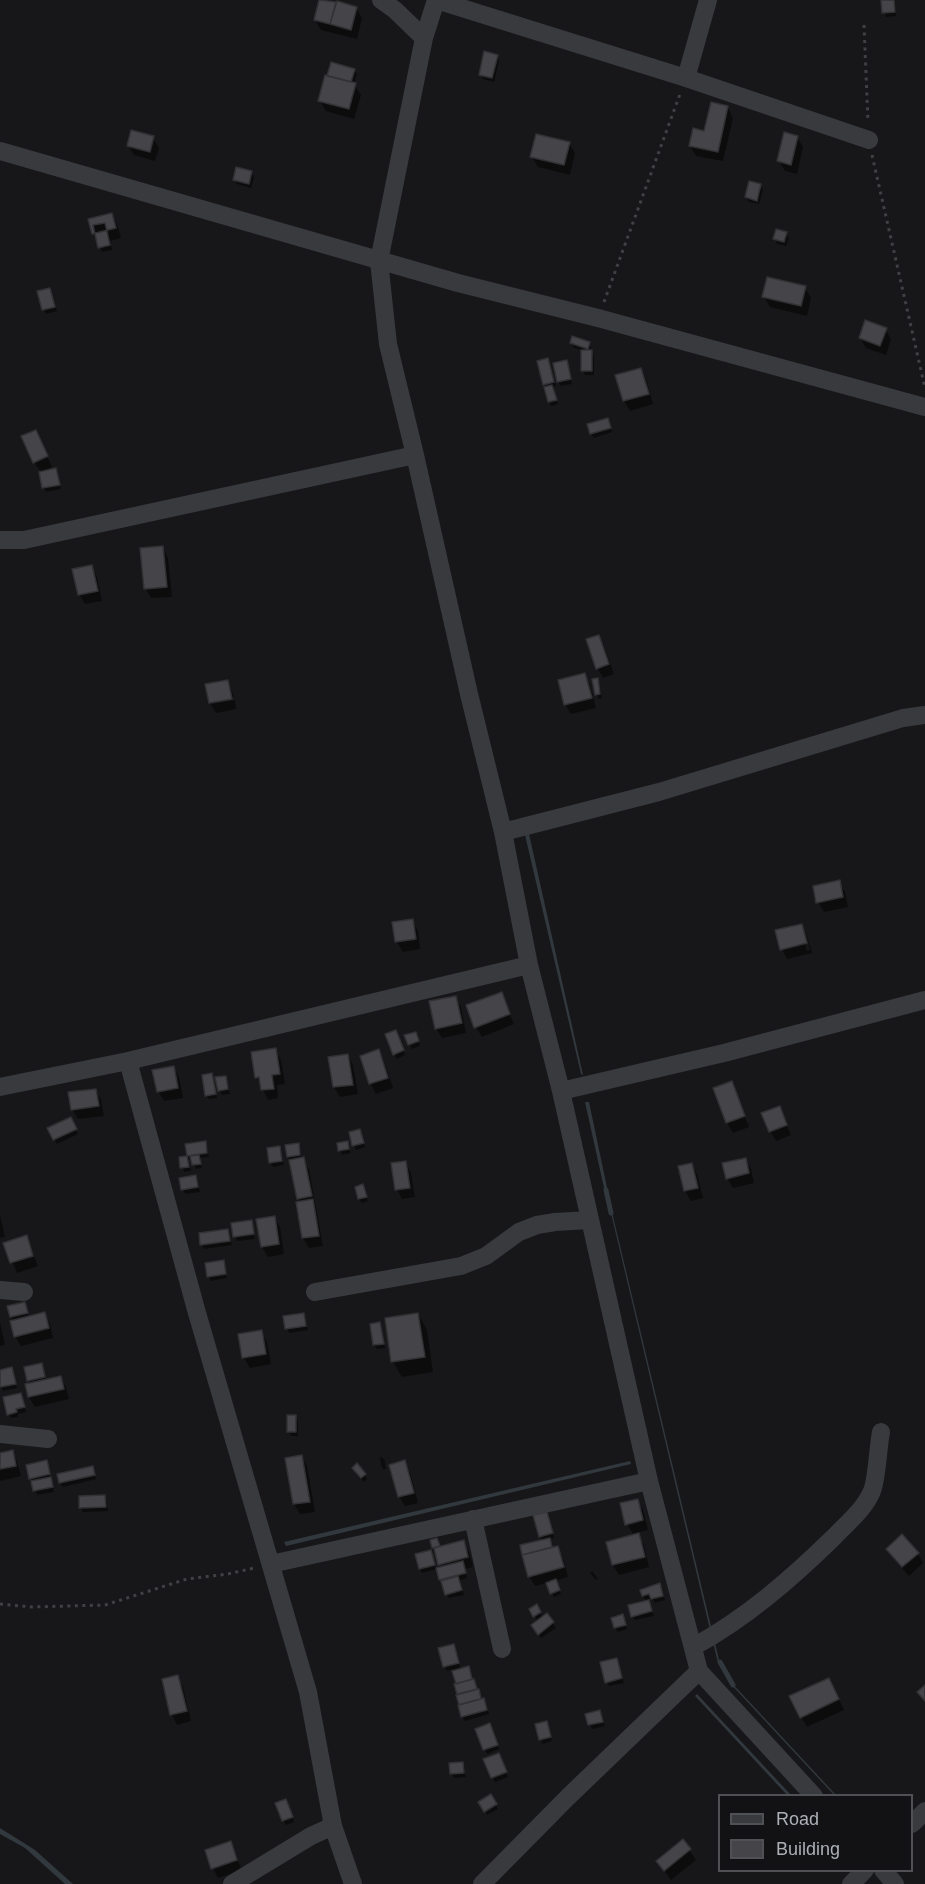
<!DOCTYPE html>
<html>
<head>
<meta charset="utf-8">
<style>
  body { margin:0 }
  #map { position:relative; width:925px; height:1884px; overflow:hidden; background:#171719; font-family:Arial,sans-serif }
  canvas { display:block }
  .legend { position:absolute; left:718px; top:1794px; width:195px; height:78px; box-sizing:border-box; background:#121214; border:2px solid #4f5155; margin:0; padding:8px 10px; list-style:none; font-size:18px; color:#abafb7 }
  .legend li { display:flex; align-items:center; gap:12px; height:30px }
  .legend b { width:30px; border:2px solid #4f5155 }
</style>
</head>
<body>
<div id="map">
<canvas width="925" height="1884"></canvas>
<ul class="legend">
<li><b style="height:8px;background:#393a3e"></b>Road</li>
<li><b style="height:16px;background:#454549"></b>Building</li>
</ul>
</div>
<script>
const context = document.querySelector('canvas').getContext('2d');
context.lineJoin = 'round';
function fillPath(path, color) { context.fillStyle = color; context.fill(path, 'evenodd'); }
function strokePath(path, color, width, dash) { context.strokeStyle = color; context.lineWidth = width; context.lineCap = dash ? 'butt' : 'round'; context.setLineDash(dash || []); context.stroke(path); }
const water = new Path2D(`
  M529 834 583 1075 581 1074 525 835Z
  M585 1102H589L609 1197H606Z
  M611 1208 719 1660 722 1667 721 1669 717 1659 610 1209Z
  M630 1461 631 1464 286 1546 284 1542Z
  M728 1681H730L836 1795H834Z
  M697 1694 791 1795H787L695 1696Z
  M0 1828 35 1850 73 1884H65L25 1848 0 1834Z`);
const shadow = new Path2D(`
  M321 0 356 8 362 18 357 39 321 30 315 20Z
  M882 0H895L896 16 886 17Z
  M497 56 499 61 494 82 483 79 480 74Z
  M354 70 357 74 354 84 361 95 354 119 326 111 320 101Z
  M728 108 733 118 723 161 696 156 690 146Z
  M797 137 803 147 797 174 785 171 779 161Z
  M153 138 159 148 155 161 134 155 128 145Z
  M569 143 575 153 570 175 538 167 532 157Z
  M251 172 254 177 251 188 237 184 234 179Z
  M760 185 763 190 759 204 749 202 746 197Z
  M111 214 117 224 121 238 110 241 112 250 102 252 90 220Z
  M786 233 789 238 786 246 777 244 775 239Z
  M805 288 811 298 807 316 770 307 764 297Z
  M49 290 57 311 46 314 38 292Z
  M885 329 891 339 886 355 866 348 860 338Z
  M571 343H589L591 348 590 352 594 356V375H585L583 370 582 350 574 348Z
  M547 360 556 386 552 387 558 404 551 406 544 384Z
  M566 362 572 384 561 386 558 381Z
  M641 369 646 379 653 404 630 411 624 401 617 376Z
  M610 424 612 432 594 438 591 434Z
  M41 442 52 467 42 473 55 470 61 489 46 492 44 488 41 472 34 462Z
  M163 548 168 558 172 597 151 598 145 588Z
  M91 567 97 577 102 601 85 604 79 594Z
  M599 637 604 646 614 674 603 678 597 668Z
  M584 675 590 685 596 708 571 714 565 704Z
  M597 680 599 684 602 698 599 699 596 694Z
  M228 681 234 697 211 701V704L235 700 236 709 216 713 210 703Z
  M839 882 845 892 848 907 824 912 818 902Z
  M412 921 418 931 420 949 403 952 397 942Z
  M802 926 807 936 812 953 787 959 782 949ZM803 935H806L810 950 807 951Z
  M501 994 514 1024 482 1037 476 1027Z
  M455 998 461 1007 466 1033 442 1038 436 1028Z
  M398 1036 405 1055 397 1059 394 1054Z
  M406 1036 418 1038 420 1046 412 1049Z
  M275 1050 281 1060 285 1084 277 1085 278 1098 268 1100 257 1077Z
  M378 1051 384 1061 393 1088 376 1094 371 1084 361 1057Z
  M348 1055 353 1065 358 1094 340 1097 334 1087 330 1058Z
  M173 1067 179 1077 183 1098 164 1101 158 1091Z
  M211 1075 217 1098 209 1099 206 1095Z
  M225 1077 230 1094 222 1095 219 1090Z
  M731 1083 749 1127 733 1133 727 1123 715 1089Z
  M96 1090 101 1100 104 1116 78 1119 72 1109Z
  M779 1108 791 1135 776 1141 770 1131Z
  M70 1118 78 1134 57 1144 49 1128Z
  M360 1131 365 1147 356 1150 354 1145Z
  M205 1142 209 1157 200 1158 202 1168 196 1169 192 1159 188 1160 191 1171 184 1172 181 1158 189 1157 188 1155Z
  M347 1143 351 1153 342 1155 338 1144Z
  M298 1145 302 1159 309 1169 323 1246 309 1248 303 1238 298 1203 301 1202 288 1156Z
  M279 1148 284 1165 273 1167 270 1162Z
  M745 1159 751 1169 754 1183 733 1188 727 1178Z
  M406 1163 411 1173 415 1197 402 1199 397 1189Z
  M692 1164 697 1174 703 1198 691 1201 685 1191 680 1167Z
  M196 1177 200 1192 185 1194 183 1189Z
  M365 1190 368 1201 362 1203 359 1199Z
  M0 1215 5 1237 0 1238Z
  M274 1217 280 1227 284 1254 268 1257 262 1247Z
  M251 1222 255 1239 237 1241 232 1225Z
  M227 1231 232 1245 204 1249 202 1244Z
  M26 1237 38 1266 17 1273 5 1244Z
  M223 1262 227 1278 211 1281 209 1276Z
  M25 1303 29 1318 44 1314 50 1324 53 1338 21 1346 15 1336 14 1321 11 1317Z
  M303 1314 308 1330 289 1333 287 1328Z
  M418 1314 427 1330 433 1372 402 1377 393 1362Z
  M0 1322 5 1345 0 1346Z
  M380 1324 385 1348 377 1349 374 1345Z
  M261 1332 267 1342 271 1364 250 1368 244 1358 240 1335Z
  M41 1365 47 1381 60 1378 66 1387 69 1399 35 1407 29 1397 31 1384 29 1380Z
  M11 1369 17 1388 3 1391 0 1385V1372Z
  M20 1394 26 1412 18 1414V1417L11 1418 9 1414Z
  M295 1416 298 1421V1436H291L289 1432Z
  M12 1452 17 1461 21 1476 0 1481V1454Z
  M301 1456 307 1466 315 1512 300 1514 294 1504 287 1459Z
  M380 1457H382L385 1461 386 1469H383L381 1465Z
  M46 1462 54 1492 37 1495 28 1466Z
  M404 1462 410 1472 418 1503 405 1506 399 1496Z
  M92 1467 96 1479 63 1487 60 1483Z
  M356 1472 365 1475 367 1479 364 1482Z
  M104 1496 107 1501 108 1511 83 1512 81 1508 80 1498Z
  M637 1501 643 1510 648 1530 637 1533 644 1545 649 1567 619 1575 613 1565 634 1536 627 1524Z
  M546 1513 554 1538 549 1539 553 1549 557 1548 563 1558 568 1577 555 1581 561 1594 554 1597 547 1583 535 1586 529 1576 521 1546 543 1541 540 1536Z
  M437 1540 440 1548 463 1542 469 1552 473 1567 465 1569 467 1578 460 1580 464 1595 449 1598 446 1594 437 1569 442 1568 432 1541Z
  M888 1549 918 1554 923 1563 909 1576 894 1559Z
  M430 1552 437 1569 422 1573 420 1569Z
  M592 1571 598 1579 596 1580 590 1573Z
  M659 1585 665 1600 655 1603 652 1598 647 1599 654 1616 635 1620 632 1616 647 1602 643 1595Z
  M536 1606 543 1618 547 1615 556 1628 541 1638 536 1630 538 1622 531 1609Z
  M623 1616 627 1629 618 1632 615 1627Z
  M453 1646 461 1670 468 1668 477 1691 486 1704 489 1714 465 1721 462 1716 453 1669 447 1671 445 1666Z
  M616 1660 624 1683 609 1686 607 1682Z
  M178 1677 183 1687 191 1721 177 1725 172 1715 163 1680Z
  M834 1689 844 1710 807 1727 801 1717Z
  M599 1712 605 1726 592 1729 587 1715Z
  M546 1723 552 1741 543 1744 540 1739Z
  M477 1730H491L499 1749 487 1754Z
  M501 1759 508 1777 495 1782 485 1760Z
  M462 1764 466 1777 454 1778 452 1774Z
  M490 1796 498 1809 487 1815 480 1802Z
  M288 1805 294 1822 286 1825 283 1820Z
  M683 1841 696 1860 671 1880 658 1862Z
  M230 1843 242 1870 218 1878 213 1868Z`);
const stream = new Path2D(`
  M606 1190 611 1213
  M720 1662 733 1685`);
const building = new Path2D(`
  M319 0 336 2 330 24 314 20Z
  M881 0H894L895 12 882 13Z
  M337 1 357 7 351 30 330 24Z
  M484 51 498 55 492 78 479 75Z
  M331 62 355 69 351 82 327 76Z
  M325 75 356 83 349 109 318 101Z
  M711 102 728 106 718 152 689 146 693 128 704 131Z
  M131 130 154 136 150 152 127 146Z
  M784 132 798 136 791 165 777 161Z
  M536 134 570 142 564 165 530 157Z
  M236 167 252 171 249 184 233 180Z
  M749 181 761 184 757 201 745 197Z
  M112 213 116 228 92 234 88 219Z
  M105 223 110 245 98 248 93 225Z
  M776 229 787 232 784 242 773 239Z
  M767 277 806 286 801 306 762 297Z
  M50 288 55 307 42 310 37 291Z
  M865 320 887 328 880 346 859 338Z
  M572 336 590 342 588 349 570 343Z
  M581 350H592V371H581Z
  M548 358 554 382 543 385 537 361Z
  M567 360 571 379 557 382 553 363Z
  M641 368 649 394 623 401 615 375Z
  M552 385 557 400 548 402 544 387Z
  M608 418 611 428 590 434 587 424Z
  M36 430 48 456 33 463 21 436Z
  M56 468 60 485 42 488 39 472Z
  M163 546 167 587 144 589 140 548Z
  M92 565 98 591 78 595 72 569Z
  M599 635 609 664 596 669 586 639Z
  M585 673 592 698 564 705 558 680Z
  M598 678 600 694 595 695 592 679Z
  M228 680 232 699 209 703 205 684Z
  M840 880 843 897 816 903 813 886Z
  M413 919 416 939 395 942 392 922Z
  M802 924 807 943 780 950 775 930Z
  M502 992 510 1014 474 1028 466 1005Z
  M456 996 462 1023 435 1029 429 1001Z
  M396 1030 404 1050 393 1055 385 1034Z
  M416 1032 419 1041 408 1045 404 1035Z
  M276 1048 280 1074 272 1075 274 1089 261 1090 259 1077 255 1078 251 1052Z
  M379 1049 388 1078 369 1084 360 1056Z
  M348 1054 353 1085 333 1087 328 1057Z
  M174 1066 178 1088 157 1092 152 1070Z
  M212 1073 216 1094 205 1096 202 1075Z
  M226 1076 228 1089 218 1091 215 1077Z
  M732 1081 745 1116 726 1123 713 1088Z
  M96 1089 99 1106 71 1110 68 1092Z
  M780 1106 787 1125 769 1132 761 1113Z
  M71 1117 77 1129 53 1140 47 1128Z
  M360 1129 364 1143 352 1146 349 1132Z
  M206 1141 207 1153 187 1156 185 1144Z
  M348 1141 349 1149 338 1151 337 1143Z
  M299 1143 300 1155 287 1157 285 1145Z
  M280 1146 282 1161 269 1163 267 1148Z
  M199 1155 201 1164 192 1165 190 1156Z
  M187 1156 189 1167 180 1168 179 1157Z
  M304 1157 312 1196 297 1199 289 1160Z
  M746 1158 749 1173 726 1179 722 1163Z
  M406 1161 410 1188 395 1190 391 1163Z
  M692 1163 698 1188 684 1191 678 1166Z
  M196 1175 198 1187 181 1190 179 1178Z
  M363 1184 367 1197 358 1199 355 1187Z
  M313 1199 319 1236 302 1238 296 1202Z
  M275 1216 279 1244 261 1247 256 1219Z
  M252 1220 254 1234 233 1237 231 1223Z
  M228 1229 230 1241 200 1245 199 1233Z
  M27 1235 33 1256 10 1263 3 1243Z
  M224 1260 226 1274 207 1277 205 1263Z
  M25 1302 28 1313 10 1317 7 1306Z
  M45 1312 49 1328 14 1337 10 1321Z
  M304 1313 306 1326 285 1329 283 1316Z
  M418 1313 425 1357 391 1362 385 1318Z
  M380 1322 384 1344 373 1345 370 1324Z
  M262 1330 266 1354 242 1358 238 1334Z
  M42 1363 45 1377 27 1381 24 1367Z
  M12 1367 16 1384 0 1387V1370Z
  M61 1376 64 1389 28 1397 25 1384Z
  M21 1393 25 1407 16 1409 17 1412 7 1415 3 1397Z
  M287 1415H296V1432H287Z
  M13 1450 16 1466 0 1469V1453Z
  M302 1455 310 1502 293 1504 285 1458Z
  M47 1460 50 1474 29 1479 26 1465Z
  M405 1460 414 1493 398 1497 389 1465Z
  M357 1463 366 1474 361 1478 352 1468Z
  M93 1466 95 1475 59 1483 57 1474Z
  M51 1477 53 1487 33 1491 31 1481Z
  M105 1495 106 1507 79 1508V1496Z
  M638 1499 643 1520 625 1525 620 1503Z
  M547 1512 553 1533 539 1537 533 1515Z
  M639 1533 645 1557 612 1565 606 1542Z
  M902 1534 919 1553 902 1567 886 1549Z
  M437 1538 440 1546 432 1548 430 1540Z
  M550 1538 552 1547 522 1555 520 1545Z
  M464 1540 468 1557 438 1565 434 1548Z
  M558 1546 564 1567 528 1577 522 1555Z
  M431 1550 435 1565 419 1569 415 1554Z
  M463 1561 466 1573 439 1580 436 1568Z
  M458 1576 462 1590 445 1595 441 1581Z
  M556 1579 560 1590 550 1594 546 1583Z
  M660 1583 663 1596 651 1599 649 1594 642 1596 640 1590Z
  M649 1600 652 1611 631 1617 628 1605Z
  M537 1604 541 1612 533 1617 529 1609Z
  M547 1613 554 1622 538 1635 531 1625Z
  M623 1614 626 1625 614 1628 611 1618Z
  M454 1644 459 1663 443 1667 438 1648Z
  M617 1658 622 1678 605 1683 600 1662Z
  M469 1666 472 1679 456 1684 452 1671Z
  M178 1675 187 1711 170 1715 162 1679Z
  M829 1678 839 1699 800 1718 789 1696Z
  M474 1679 477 1689 457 1694 454 1684Z
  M925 1685V1701L917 1692Z
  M479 1689 481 1699 459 1705 456 1695Z
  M484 1698 487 1710 461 1717 458 1705Z
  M600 1710 603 1722 588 1725 585 1714Z
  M547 1721 551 1737 539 1740 535 1724Z
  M490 1723 498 1745 483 1750 475 1729Z
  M499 1753 507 1772 491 1778 483 1759Z
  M463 1762 464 1773 450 1774 449 1763Z
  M491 1794 497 1804 484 1812 478 1802Z
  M286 1799 293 1817 282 1821 275 1803Z
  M683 1839 691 1849 664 1871 656 1861Z
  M231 1841 237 1860 211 1869 205 1850Z`);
const path = new Path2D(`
  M864 25 868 122
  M872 155 925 388
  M604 302 680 94
  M0 1604 32 1607 105 1605 187 1579 228 1574 254 1568`);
const minor = new Path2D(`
  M381 0 395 10 424 38
  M686 78 708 0
  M0 151 458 283 598 318 925 407
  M0 540H24L415 455
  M503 832 659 792 903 718 925 715
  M128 1061 197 1313 308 1692 333 1826 353 1884
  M0 1087 128 1061 529 965
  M561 1091 724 1053 925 1000
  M0 1290 24 1292
  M315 1292 461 1266 486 1256 519 1232 537 1225 555 1222 589 1220
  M0 1434 48 1439
  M473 1519 502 1649
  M271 1564 649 1481
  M693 1647C745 1619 791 1579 834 1537 847 1523 864 1510 872 1491 877 1479 878 1447 881 1432
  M814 1796 699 1671 649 1481 561 1091 529 965 503 832 469 694 415 455 388 344 379 261 424 38 436 0 686 78 869 140
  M912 1824 925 1811
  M883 1870 895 1884
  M232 1884 311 1836 333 1826
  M482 1884 568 1797 699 1671
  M851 1884 865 1870`);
fillPath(water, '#31383e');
fillPath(shadow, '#0007');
strokePath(stream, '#31383e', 5);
fillPath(building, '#454549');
strokePath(building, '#323235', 1.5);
strokePath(path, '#3f4145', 3, [3, 4.5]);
strokePath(minor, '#393a3e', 18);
</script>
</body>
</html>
